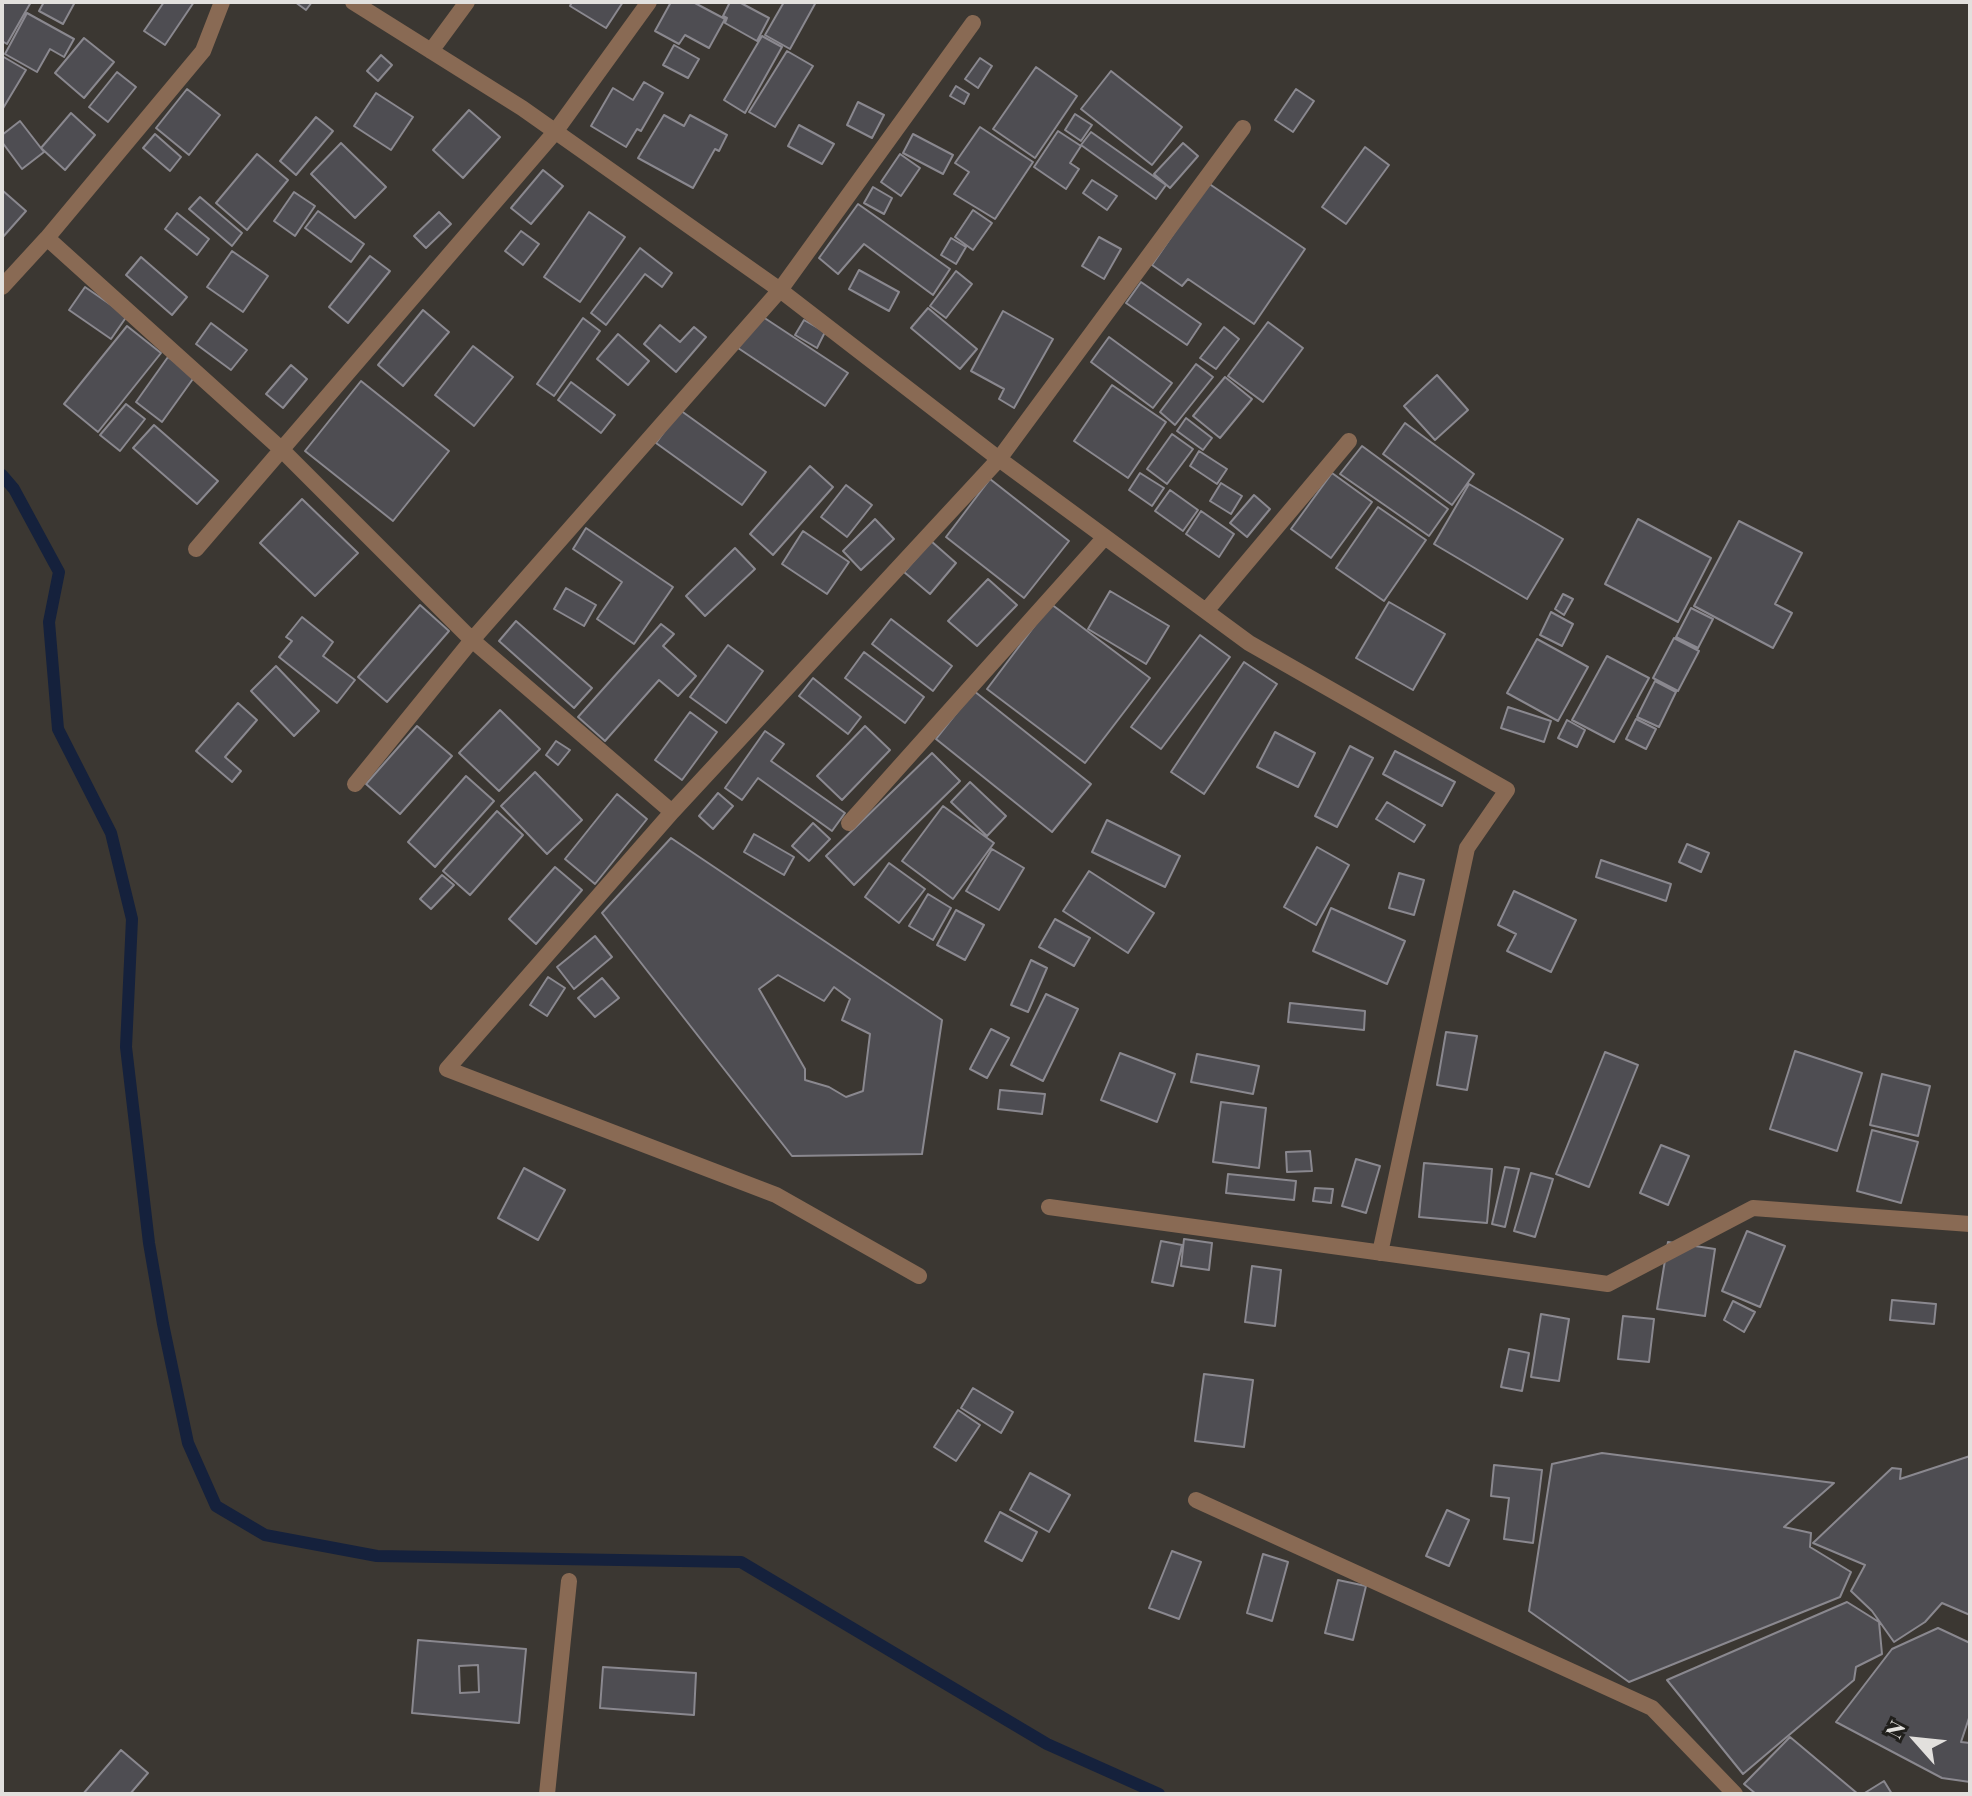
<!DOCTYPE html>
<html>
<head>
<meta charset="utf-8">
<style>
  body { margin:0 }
  #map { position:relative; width:1972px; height:1796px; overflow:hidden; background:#3b3732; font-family:"Playfair Display",serif }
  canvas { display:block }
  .frame { position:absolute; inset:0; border:4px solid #e2e0dd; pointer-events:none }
  .north { position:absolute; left:1876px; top:1700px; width:80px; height:80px; -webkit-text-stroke:6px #201f1c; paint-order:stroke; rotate:297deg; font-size:22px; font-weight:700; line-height:32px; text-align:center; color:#e2e0dd }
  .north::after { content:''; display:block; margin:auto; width:28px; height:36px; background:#e2e0dd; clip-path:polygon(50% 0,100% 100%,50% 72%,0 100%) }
</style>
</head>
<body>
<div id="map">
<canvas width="1972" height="1796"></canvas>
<div class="frame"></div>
<div class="north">N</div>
</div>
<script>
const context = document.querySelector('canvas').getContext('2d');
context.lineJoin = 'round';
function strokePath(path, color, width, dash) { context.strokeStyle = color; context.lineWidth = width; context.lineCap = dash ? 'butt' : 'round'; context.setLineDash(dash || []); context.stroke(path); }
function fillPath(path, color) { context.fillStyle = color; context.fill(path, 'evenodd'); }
const stream = new Path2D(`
  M2 475 14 489 59 572 49 622 58 729 111 833 132 919 126 1047 149 1243 163 1324 188 1443 216 1506 265 1535 377 1556 741 1562 1047 1744 1159 1794`);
const building = new Path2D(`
  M2 2H31L7 44 2 41Z
  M44 2H75L63 24 39 11Z
  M164 2H194L165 45 144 31Z
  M295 2H312L306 10Z
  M572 2H623L606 28 570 6Z
  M671 2H693L725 19 709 48 685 35 679 44 655 31Z
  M730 2H739L769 18 757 41 725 23 727 18 723 16Z
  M784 2H816L790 49 765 35Z
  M27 13 74 39 64 57 50 49 37 72 5 54Z
  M762 36 782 47 745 113 724 100Z
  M84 38 114 62 84 98 55 73Z
  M674 45 699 59 688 78 663 65Z
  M787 51 813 66 775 127 749 112Z
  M381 55 392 65 378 81 367 71Z
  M2 56 26 70 2 110Z
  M980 58 992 66 978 88 965 79Z
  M1036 67 1077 96 1035 158 993 129Z
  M1111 71 1182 127 1152 165 1081 109Z
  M117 72 136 87 108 122 89 107Z
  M644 82 663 93 641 131 637 129 626 147 591 126 613 88 633 100Z
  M956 86 969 94 964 104 950 96Z
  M187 89 220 115 189 155 156 128Z
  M1296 89 1314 101 1293 132 1275 120Z
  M376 93 413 117 391 150 354 126Z
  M858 102 884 115 872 138 847 125Z
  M469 110 500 137 463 178 433 150Z
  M71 113 95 135 65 170 41 148Z
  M1075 114 1092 125 1081 141 1065 130Z
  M664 115 684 126 690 115 727 135 719 151 715 149 693 188 638 158Z
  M316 117 333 131 296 175 280 161Z
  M20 121 44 152 22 169 2 142V135Z
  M799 125 834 144 822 164 788 146Z
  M980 127 1033 162 995 219 954 194 969 172 955 163Z
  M1058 131 1081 146 1070 163 1079 169 1066 189 1034 167Z
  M1091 132 1166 185 1156 199 1081 145Z
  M155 134 181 157 170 171 143 148Z
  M913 134 953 155 943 174 903 153Z
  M341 143 386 187 355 218 311 174Z
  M1183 143 1198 156 1170 188 1154 174Z
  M1365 147 1389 165 1346 224 1322 207Z
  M257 154 288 180 247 230 216 203Z
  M900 154 920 168 901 196 881 182Z
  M543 170 563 186 531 224 511 208Z
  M1092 180 1117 196 1107 210 1083 193Z
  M1208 183 1305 249 1254 324 1188 279 1182 286 1152 265Z
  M873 187 892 198 884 214 864 203Z
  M2 190 26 211 2 238Z
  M294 192 315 206 295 236 274 221Z
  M200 197 242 233 232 246 189 209Z
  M858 204 950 269 933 295 864 244 838 274 819 258Z
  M973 210 992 223 973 250 955 237Z
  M318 211 364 244 351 262 305 228Z
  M439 212 451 224 426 248 414 236Z
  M589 212 625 237 580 302 544 277Z
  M177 213 209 239 197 255 165 229Z
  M521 231 539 244 523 265 505 251Z
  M1099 237 1121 249 1104 279 1082 266Z
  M951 238 966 247 956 264 941 255Z
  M640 248 672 273 662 287 645 274 606 325 591 313Z
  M232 251 268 276 243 312 207 287Z
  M370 256 390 271 348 323 329 307Z
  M141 257 187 297 172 315 126 275Z
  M859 270 899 292 889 311 849 289Z
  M956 271 972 284 946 318 930 306Z
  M1141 282 1201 324 1187 345 1126 303Z
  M85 287 127 316 111 339 69 310Z
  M928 308 977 349 960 369 911 328Z
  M423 310 449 332 403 386 378 365Z
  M1003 311 1053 339 1014 408 999 399 1004 389 971 371Z
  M760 315 848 373 825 406 738 348Z
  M583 318 600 331 554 396 537 384Z
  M804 320 825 332 817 348 795 335Z
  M1268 322 1303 348 1263 402 1228 376Z
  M211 323 247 350 231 370 196 344Z
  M660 325 680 342 694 327 706 337 676 372 644 344Z
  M127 326 161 353 98 432 64 404Z
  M1224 327 1239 339 1216 369 1200 358Z
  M618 334 649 361 628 385 597 359Z
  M1109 337 1172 383 1153 408 1091 362Z
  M473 346 513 377 474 426 435 395Z
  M168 357 195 376 162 422 136 402Z
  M1196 364 1213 377 1175 425 1160 412Z
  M291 365 307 379 283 408 266 394Z
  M1437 375 1468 410 1435 440 1404 406Z
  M1225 377 1252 399 1220 438 1193 416Z
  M361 381 449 451 393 521 305 451Z
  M571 382 615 415 601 433 558 400Z
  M1112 385 1166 422 1128 478 1074 441Z
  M126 404 145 419 120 451 100 435Z
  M680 410 766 472 742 505 656 443Z
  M1186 418 1212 438 1203 450 1177 431Z
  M1405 423 1474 474 1452 505 1383 454Z
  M154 425 218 481 197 504 133 448Z
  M1172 434 1193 449 1167 484 1147 469Z
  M1362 446 1448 509 1429 536 1340 474Z
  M1199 451 1227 469 1217 484 1190 466Z
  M810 466 833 487 773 555 750 534Z
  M1140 473 1164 488 1152 506 1129 490Z
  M1332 473 1372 502 1331 558 1291 529Z
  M990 479 1069 541 1024 598 946 537Z
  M1221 483 1242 496 1231 514 1210 501Z
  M1469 484 1563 539 1527 599 1434 544Z
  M846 485 872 505 847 537 821 517Z
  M1170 490 1198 510 1183 531 1155 511Z
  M1254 495 1270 509 1247 537 1230 523Z
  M302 499 358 553 315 596 260 543Z
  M1378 507 1426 540 1384 601 1336 568Z
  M1201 511 1234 534 1219 557 1186 534Z
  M875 519 894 539 861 570 843 551Z
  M1638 519 1711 558 1678 622 1605 584Z
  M1739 521 1802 553 1775 604 1792 613 1773 648 1694 606Z
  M586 528 673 587 634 644 597 619 622 582 573 549Z
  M803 531 849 562 827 594 782 564Z
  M931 541 956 563 930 594 904 572Z
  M735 548 755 569 705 616 686 596Z
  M988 579 1017 605 977 646 948 621Z
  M566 588 596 605 584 626 554 609Z
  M1110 591 1169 626 1146 664 1088 629Z
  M1563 594 1573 599 1564 615 1555 609Z
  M1389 602 1445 634 1413 690 1356 658Z
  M1051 604 1150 678 1085 763 987 689Z
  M420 605 449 631 387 702 358 677Z
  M1691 608 1713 619 1698 648 1676 637Z
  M1551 612 1573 624 1562 646 1540 635Z
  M302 617 333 642 323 656 355 680 337 703 279 657 292 641 286 637Z
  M891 619 952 666 933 691 872 644Z
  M516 621 592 688 574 708 499 641Z
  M661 624 674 634 663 646 696 676 678 696 659 680 605 741 578 717Z
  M1200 635 1230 657 1161 749 1131 727Z
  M1674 638 1699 651 1678 691 1653 678Z
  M1537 639 1588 667 1558 721 1507 693Z
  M728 645 763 671 726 723 690 697Z
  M864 652 924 697 905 723 845 678Z
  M1607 656 1649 678 1614 742 1572 720Z
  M1244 662 1277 684 1204 794 1171 772Z
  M276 666 319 711 294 736 251 691Z
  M813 678 861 717 848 734 799 696Z
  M1655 681 1676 692 1659 727 1637 717Z
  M974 691 1091 784 1052 832 936 739Z
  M238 703 257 720 225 757 241 771 232 782 196 751Z
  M1508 707 1551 721 1544 742 1501 728Z
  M500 710 540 749 499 791 459 753Z
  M690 712 717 732 682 780 655 760Z
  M1636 719 1656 729 1646 749 1626 739Z
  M1567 720 1585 730 1577 747 1558 738Z
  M417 726 452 756 400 814 366 784Z
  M865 726 890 750 842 800 817 776Z
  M765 731 784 744 771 761 845 813 832 831 758 778 742 800 725 788Z
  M1275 732 1315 753 1298 787 1257 767Z
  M556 741 570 750 558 765 546 755Z
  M1350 746 1373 758 1337 827 1315 816Z
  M1395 751 1455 782 1442 806 1383 774Z
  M932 753 960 781 854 885 826 856Z
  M535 772 582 820 547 854 501 806Z
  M466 776 494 801 435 867 408 842Z
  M970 782 1006 816 987 836 951 802Z
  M718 793 733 806 713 829 699 816Z
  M617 794 647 819 595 884 565 859Z
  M1387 802 1425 825 1414 842 1376 819Z
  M943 806 994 843 953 899 902 861Z
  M497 811 523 835 470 895 443 871Z
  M1107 820 1180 856 1165 887 1092 852Z
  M813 823 830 839 809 861 792 846Z
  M754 834 794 857 784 875 744 852Z
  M671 838 942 1020 922 1154 792 1156 602 913ZM778 975 824 1001 834 987 850 999 842 1020 870 1034 863 1091 846 1097 829 1087 805 1080V1069L759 989Z
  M1687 844 1709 853 1701 872 1679 862Z
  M1317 847 1349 865 1316 925 1284 907Z
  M992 849 1024 868 999 910 966 891Z
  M1601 860 1671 884 1666 901 1596 877Z
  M889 863 925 889 899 923 865 897Z
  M555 867 582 890 536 944 509 919Z
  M1089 871 1154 913 1128 953 1063 911Z
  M1399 873 1424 880 1414 915 1389 908Z
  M442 875 454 885 431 909 420 899Z
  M1514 891 1576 920 1551 972 1507 951 1516 934 1498 925Z
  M928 894 951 908 933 940 909 926Z
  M1331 908 1405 941 1387 984 1313 951Z
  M956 910 984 925 965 960 937 945Z
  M1055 919 1090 938 1074 966 1039 947Z
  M595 936 612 957 574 989 557 967Z
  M1031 960 1047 968 1028 1012 1011 1005Z
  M548 977 565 988 547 1016 530 1005Z
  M602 978 619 998 595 1017 578 998Z
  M1046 994 1078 1009 1043 1081 1011 1065Z
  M1290 1003 1365 1011 1364 1030 1288 1022Z
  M991 1029 1009 1038 987 1078 970 1069Z
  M1446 1032 1477 1036 1467 1090 1437 1085Z
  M1795 1051 1862 1073 1837 1151 1770 1129Z
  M1605 1052 1638 1065 1589 1187 1556 1174Z
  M1120 1053 1175 1074 1157 1122 1101 1100Z
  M1197 1054 1259 1066 1253 1094 1191 1082Z
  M1882 1074 1930 1086 1918 1136 1870 1125Z
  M1000 1090 1045 1094 1042 1114 998 1109Z
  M1221 1102 1266 1108 1259 1168 1213 1162Z
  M1872 1130 1918 1142 1901 1203 1857 1191Z
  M1661 1145 1689 1156 1668 1205 1640 1193Z
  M1310 1151 1312 1171 1287 1172 1286 1152Z
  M1356 1159 1380 1166 1366 1213 1342 1206Z
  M1424 1163 1492 1169 1487 1223 1419 1217Z
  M1505 1167 1519 1169 1505 1227 1492 1224Z
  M524 1168 565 1190 538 1240 498 1218Z
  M1531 1173 1553 1179 1535 1237 1514 1231Z
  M1228 1174 1296 1181 1294 1200 1226 1193Z
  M1315 1188 1333 1189 1331 1203 1313 1201Z
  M1747 1231 1785 1246 1760 1307 1722 1291Z
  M1184 1239 1212 1243 1209 1270 1181 1266Z
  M1161 1241 1182 1245 1173 1286 1152 1282Z
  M1668 1242 1715 1249 1705 1316 1657 1309Z
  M1252 1266 1281 1270 1275 1326 1245 1322Z
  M1892 1300 1936 1304 1934 1324 1890 1320Z
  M1733 1301 1755 1312 1744 1332 1724 1320Z
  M1541 1314 1569 1319 1559 1381 1531 1377Z
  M1623 1316 1654 1319 1649 1362 1618 1359Z
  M1509 1349 1529 1353 1522 1391 1501 1387Z
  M1204 1374 1253 1380 1244 1447 1195 1441Z
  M973 1388 1013 1412 1001 1433 961 1408Z
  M958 1410 980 1425 956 1461 934 1447Z
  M1602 1453 1834 1483 1784 1527 1811 1533 1810 1547 1851 1572 1840 1597 1629 1682 1529 1611 1552 1464Z
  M1970 1456V1615L1942 1603 1925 1622 1894 1642 1872 1611 1851 1591 1865 1565 1813 1543 1892 1468 1901 1469 1900 1479Z
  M1494 1465 1542 1470 1533 1543 1504 1539 1509 1498 1491 1496Z
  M1030 1473 1070 1495 1049 1532 1010 1510Z
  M1447 1510 1469 1520 1449 1566 1426 1556Z
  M1000 1512 1037 1532 1022 1561 985 1541Z
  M1172 1551 1201 1562 1179 1619 1149 1608Z
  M1263 1554 1288 1562 1272 1621 1247 1613Z
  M1338 1580 1366 1586 1353 1640 1325 1633Z
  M1847 1602 1879 1622 1882 1654 1856 1667 1854 1680 1743 1774 1667 1680Z
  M1938 1628 1970 1643V1715L1961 1742 1970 1743V1782L1942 1778 1836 1722 1892 1649Z
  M418 1640 526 1649 519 1723 412 1713ZM478 1665 479 1692 460 1693 459 1666Z
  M603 1667 696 1673 694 1715 600 1708Z
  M1790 1737 1858 1794H1756L1744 1784Z
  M121 1750 148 1773 130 1794H83Z
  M1884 1781 1892 1794H1863Z`);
const minor = new Path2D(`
  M353 2 522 108 780 290 999 459 1249 643 1507 790 1467 848 1380 1253
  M431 51 467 2
  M47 238 281 449 472 640 672 812
  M2 287 47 238 203 51 222 2
  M196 549 555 132 649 2
  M1206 611 1349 441
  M355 784 472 640 780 290 973 23
  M849 823 1105 537
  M1049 1207 1608 1284 1753 1208 1970 1224
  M919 1276 776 1195 447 1069 672 812 999 459 1243 128
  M1196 1500 1652 1708 1735 1794
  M547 1794 569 1581`);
strokePath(stream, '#15213c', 12);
fillPath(building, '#4e4d52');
strokePath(building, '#8a888f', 2);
strokePath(minor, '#896a54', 16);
</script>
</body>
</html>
